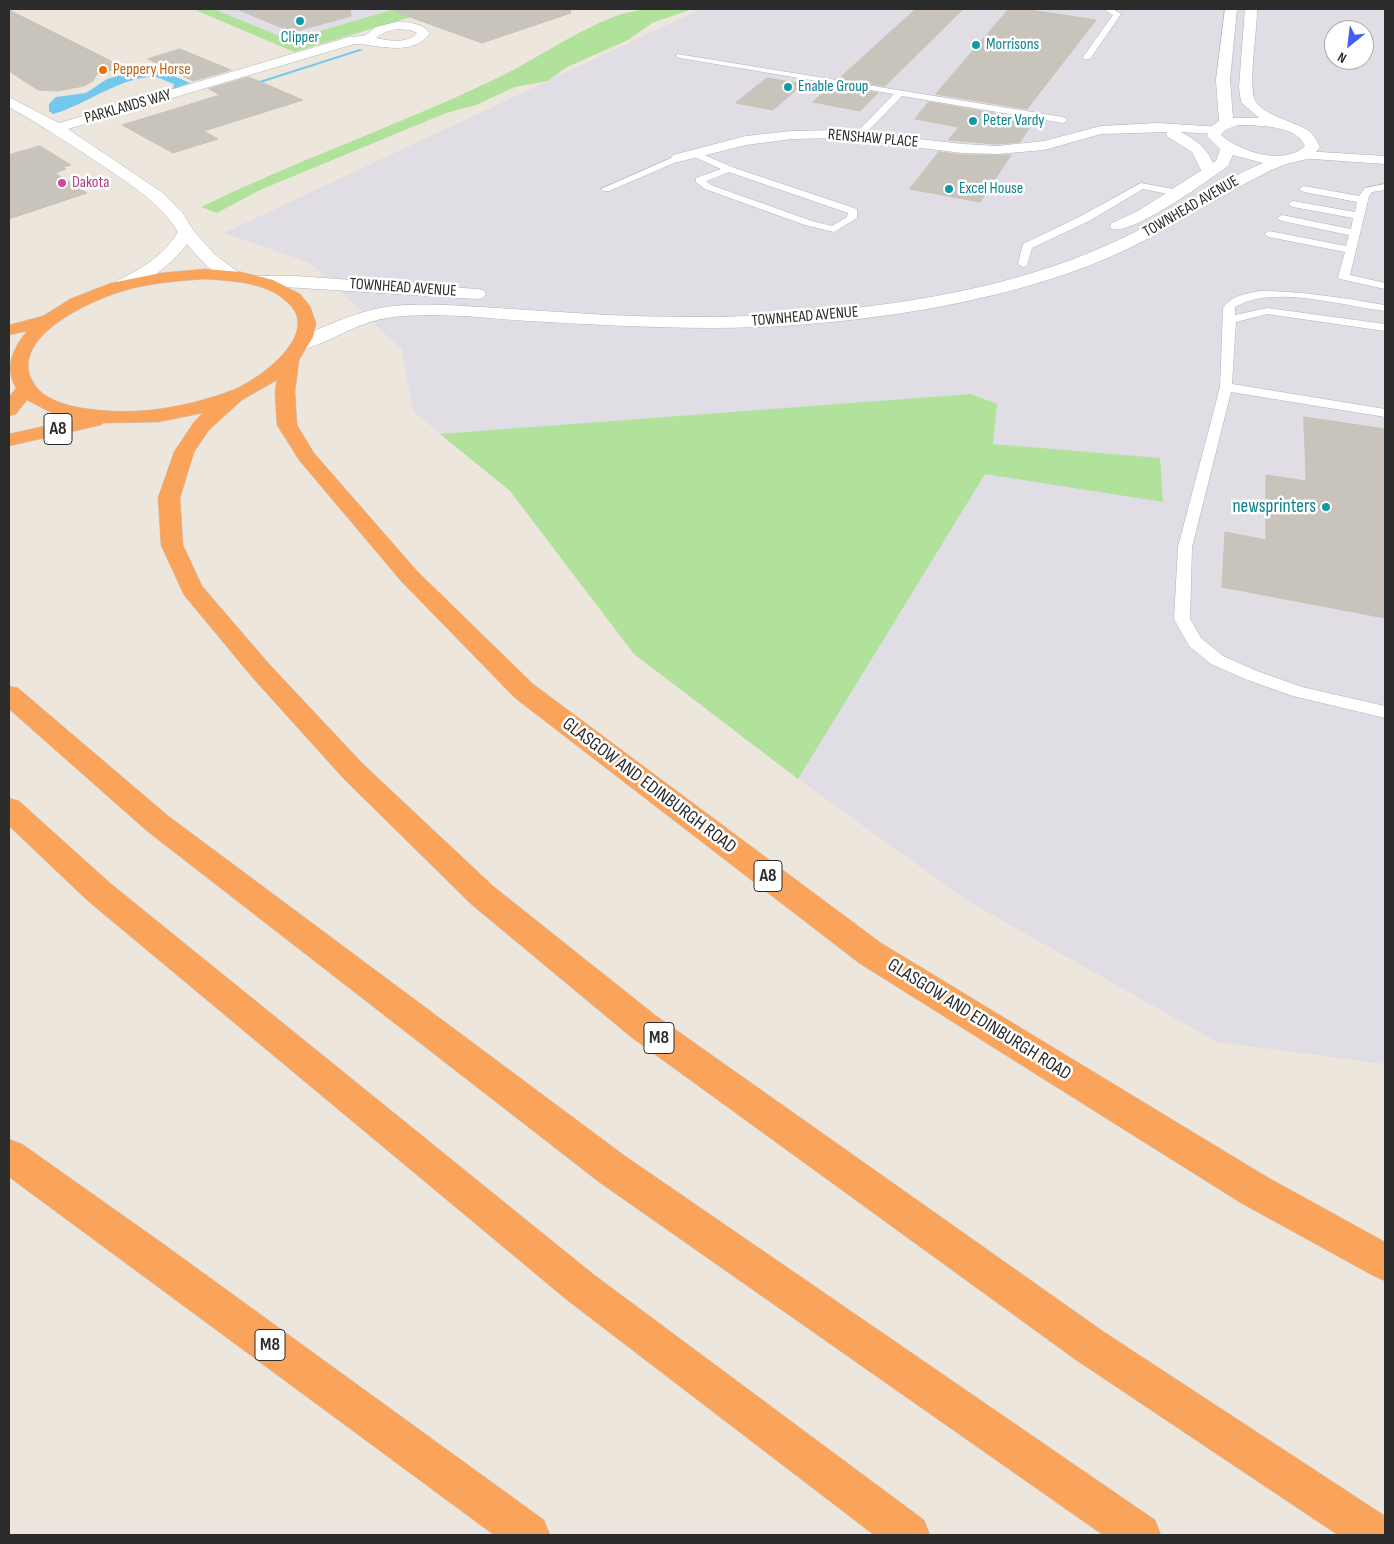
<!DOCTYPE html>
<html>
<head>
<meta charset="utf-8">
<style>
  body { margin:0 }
  #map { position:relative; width:1394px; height:1544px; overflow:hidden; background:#ece6dd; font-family:"Sofia Sans Condensed",sans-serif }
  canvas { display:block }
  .frame { position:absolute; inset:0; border:10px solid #2b2b2b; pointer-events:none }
  .north { position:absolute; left:1324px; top:20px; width:50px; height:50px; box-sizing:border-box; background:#fff; border:1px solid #aaa; border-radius:50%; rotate:209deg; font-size:14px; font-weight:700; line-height:20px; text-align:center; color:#2b2b2b }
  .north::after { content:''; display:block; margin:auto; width:18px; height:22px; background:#415ef6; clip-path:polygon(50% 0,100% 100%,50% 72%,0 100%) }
</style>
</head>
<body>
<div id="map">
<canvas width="1394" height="1544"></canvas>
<div class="frame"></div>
<div class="north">N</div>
</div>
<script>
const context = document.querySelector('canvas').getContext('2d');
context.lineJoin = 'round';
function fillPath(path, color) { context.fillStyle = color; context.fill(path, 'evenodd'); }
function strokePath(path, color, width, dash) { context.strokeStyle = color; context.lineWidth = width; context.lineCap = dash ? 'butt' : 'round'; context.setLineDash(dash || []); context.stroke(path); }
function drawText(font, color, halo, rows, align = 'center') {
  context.font = font + ' "Sofia Sans Condensed",sans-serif'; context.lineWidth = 5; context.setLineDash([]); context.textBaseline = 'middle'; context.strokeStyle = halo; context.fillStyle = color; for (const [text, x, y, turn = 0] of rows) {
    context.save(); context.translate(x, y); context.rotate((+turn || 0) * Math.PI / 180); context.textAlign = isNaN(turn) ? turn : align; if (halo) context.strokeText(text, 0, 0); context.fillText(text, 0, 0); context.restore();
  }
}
const industrial = new Path2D(`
  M214 9H395L289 40Z
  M701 9H1385V1064L1217 1042 968 901 798 779 634 654 510 491 413 411 402 350 310 263 224 233ZM1334 30H1364V60H1334Z`);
const green = new Path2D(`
  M193 9H214L289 40 395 9H438L294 52Z
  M646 9H692L652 23 628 40 565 68 548 81 515 87 476 105 446 113 260 190 217 213 201 207C295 161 394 127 489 82 531 63 570 34 613 17 623 13 635 11 646 9Z
  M971 394 997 404 993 444 1160 458 1163 502 985 474 798 779 634 654 510 491 440 434Z`);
const water = new Path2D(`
  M151 66 190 83 173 89 174 84C168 82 161 78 155 77 121 76 86 105 53 114L49 111V104L56 97 86 93 107 79Z`);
const stream = new Path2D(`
  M360 49 363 50 251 86 247 85Z`);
const building = new Path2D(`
  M237 9H350L351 16 293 32Z
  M397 9H570L571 13 482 43 396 12Z
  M916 9H963L885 86 839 79Z
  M1009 9H1023L1096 20 1027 109 936 94Z
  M9 10 123 67 97 74 93 81 84 86 58 91 38 90 9 71Z
  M180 49 231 70 193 81 148 59Z
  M249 77 303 100 204 131 218 139 173 153 122 125 220 95 209 89Z
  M767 78 803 84 773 110 736 103Z
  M832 85 878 93 860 111 813 102Z
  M929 102 1020 118 1018 121 1032 124 1020 142 997 144 948 140 959 127 915 119Z
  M40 146 71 165 63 167 66 169 55 173 87 193 9 219V155Z
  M939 152 963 155H1011L980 202 910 189Z
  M1304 417 1385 429V618L1222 587 1225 532 1266 540V475L1306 481Z`);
const lane = new Path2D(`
  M1104 9H1113L1121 14 1090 59H1084L1083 57 1113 15Z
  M677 54 1063 117 1067 120 1063 123 902 96 862 137 859 138 854 135 856 133 894 94 680 58 676 56Z
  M693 150 732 167 857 209V218L834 232 805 225 705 189 696 182V178L721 169 690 155 688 153ZM729 172 848 213 847 217 832 226 812 221 711 185 706 181Z
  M678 155 681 156V160L609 191H603L601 189Z
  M1141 183 1178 190 1183 193 1178 196 1143 189 1089 221 1032 248 1027 266 1023 267 1018 264 1023 244 1081 216Z
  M1385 184V190L1372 192 1369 196 1350 275 1385 283V289L1340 279 1338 277 1345 252 1269 237 1264 234 1269 231 1346 246 1349 235 1282 221 1277 218 1282 215 1351 229 1353 218 1293 207 1288 204 1293 201 1355 212 1357 202 1304 192 1299 189 1304 186 1359 196 1365 188Z
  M1260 291C1302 291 1343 298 1385 305V311C1343 306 1273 284 1235 307V315L1267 308 1385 324V331L1267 314 1236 322 1232 384 1385 409V417L1231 392 1192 547 1190 619 1201 638 1223 656 1257 671 1302 687 1385 706V718L1293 696 1245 679 1211 664 1189 646 1174 619 1178 547 1220 387 1223 309C1231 295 1246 294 1260 291Z`);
const street = new Path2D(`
  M396 22C409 22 422 23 430 33 412 58 379 44 354 44L68 129 163 193 182 212 193 230 214 254 238 272 241 276 238 280C220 284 198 257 187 244 175 261 135 296 113 291L110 287 113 283C139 270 162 258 178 232 160 202 132 186 103 166 72 145 41 125 9 107V97L59 123 349 37 364 36 376 27ZM396 29 410 30 417 33C408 44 389 41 376 38L385 32Z
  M1158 123 1220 127 1222 130 1220 133 1215 134 1181 132C1202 144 1209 150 1217 173L1214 176H1204L1192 152 1168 137 1166 134 1167 132 1101 134 1044 150 997 154 963 153 838 138 791 139 746 145 678 162 673 161 671 158 673 155 746 136 791 131 838 130 963 144 997 146 1044 141 1101 126Z
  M1304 151 1385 156V164L1299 158 1297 155 1299 152Z`);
const secondary = new Path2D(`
  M1225 9H1237L1230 80 1233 118H1259L1241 102 1239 87 1245 9H1257C1257 33 1249 76 1254 98 1259 115 1297 122 1309 131 1315 136 1317 141 1320 147L1311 158 1286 164 1269 171C1215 198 1165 233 1110 257 1005 302 873 322 760 327 682 330 605 325 528 321 481 318 433 311 387 318 355 323 331 342 302 350L295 348 293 344 295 340C323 327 350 314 380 308 413 302 447 305 481 307 523 310 565 312 607 315 677 318 748 318 818 312 923 302 1030 283 1125 237 1172 215 1215 183 1263 163L1233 155 1228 166C1209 180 1133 235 1112 229L1110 226 1112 223 1138 211 1216 161 1220 149 1207 136 1212 126 1219 121 1216 80ZM1238 125C1258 126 1296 124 1305 146 1285 166 1240 152 1221 135L1225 130Z
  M259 276H296L477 289 483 290 486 294 483 298 477 299 253 285 250 281 253 277Z`);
const highway = new Path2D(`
  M205 269 241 272 273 280 300 294 310 306 316 323 313 337 299 360 295 392 297 425 314 453 417 571 533 684 881 943 1267 1177 1385 1242V1281L1372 1275 1241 1203 859 963 515 698 401 581 299 460 277 425 275 392 277 380 242 400 209 430 194 452 180 498 183 545 202 586 270 665 363 764 493 886 655 1015 1104 1332 1385 1516V1535H1338L1076 1360 631 1037 471 904 343 778 252 677 184 595 161 545 158 498 174 452 194 422 203 413 158 422 103 423 101 425 9 446V434L76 419 50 412 27 400 16 414 9 416V397L16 388C4 367 13 348 27 331L9 335V325L43 316 70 299 111 283 161 273ZM205 279C233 281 266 282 287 302 323 333 260 379 233 390 187 407 139 416 89 409 71 407 42 400 33 382 8 337 92 300 123 291 149 283 178 281 205 279Z
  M9 686 18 688 167 815 625 1156 1155 1520 1161 1535H1103L599 1182 147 831 9 709Z
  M9 798 19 801 110 883 593 1274 924 1520 930 1535H874L567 1300 88 901 9 826Z
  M9 1139 22 1144 162 1243 544 1520 550 1535H494L9 1177Z`);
const markers = [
  [300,21,5,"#0f9aa8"],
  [976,45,5,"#0f9aa8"],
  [103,70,5,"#e8710a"],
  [788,87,5,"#0f9aa8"],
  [973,121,5,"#0f9aa8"],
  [62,183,5,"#d1479c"],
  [949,189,5,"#0f9aa8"],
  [1326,507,5,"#0f9aa8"]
];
const farCulturenames = [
  ["Clipper",300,38,"center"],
  ["Morrisons",986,45],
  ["Enable Group",798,87],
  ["Peter Vardy",983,121],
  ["Excel House",959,189]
];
const farFoodnames = [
  ["Peppery Horse",113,70]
];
const farStreetnames = [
  ["PARKLANDS WAY",128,107,-16],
  ["RENSHAW PLACE",873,139,5],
  ["TOWNHEAD AVENUE",1191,207,-30],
  ["TOWNHEAD AVENUE",403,288,4],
  ["TOWNHEAD AVENUE",805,317,-5]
];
const farHotelnames = [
  ["Dakota",72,183]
];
const shields = [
  [58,429,28],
  [768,876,28],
  [659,1038,30],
  [270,1345,30]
];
const shieldNames = [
  ["A8",58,429],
  ["A8",768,876],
  ["M8",659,1038],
  ["M8",270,1345]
];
const cultureNames = [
  ["newsprinters",1316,507]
];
const streetNames = [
  ["GLASGOW AND EDINBURGH ROAD",649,786,37],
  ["GLASGOW AND EDINBURGH ROAD",979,1020,32]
];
fillPath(industrial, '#e0dde5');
fillPath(green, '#b1e29b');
fillPath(water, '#73c9ec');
fillPath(stream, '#73c9ec');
fillPath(building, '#c8c4bc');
strokePath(building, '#c8c2b7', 1);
strokePath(lane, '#b1b3be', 1);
strokePath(street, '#b1b3be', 1);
strokePath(secondary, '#b1b3be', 1);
strokePath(highway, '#c8c8c8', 1);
fillPath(lane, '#fff');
fillPath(street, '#fff');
fillPath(secondary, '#fff');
fillPath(highway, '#faa35a');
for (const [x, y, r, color] of markers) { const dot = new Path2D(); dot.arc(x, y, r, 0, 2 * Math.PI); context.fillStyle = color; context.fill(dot); strokePath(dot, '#fff', 2); }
drawText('16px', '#0d838f', '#fff', farCulturenames, 'left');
drawText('16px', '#c56008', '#fff', farFoodnames, 'left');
drawText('16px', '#2b2b2b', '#fff', farStreetnames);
drawText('16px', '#b23c85', '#fff', farHotelnames, 'left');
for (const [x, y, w] of shields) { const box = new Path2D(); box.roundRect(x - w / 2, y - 15.5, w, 31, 4); context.fillStyle = '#fff'; context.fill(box); strokePath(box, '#2b2b2b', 1); }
drawText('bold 18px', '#2b2b2b', null, shieldNames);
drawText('19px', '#0d838f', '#fff', cultureNames, 'right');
drawText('19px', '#2b2b2b', '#fff', streetNames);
</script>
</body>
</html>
